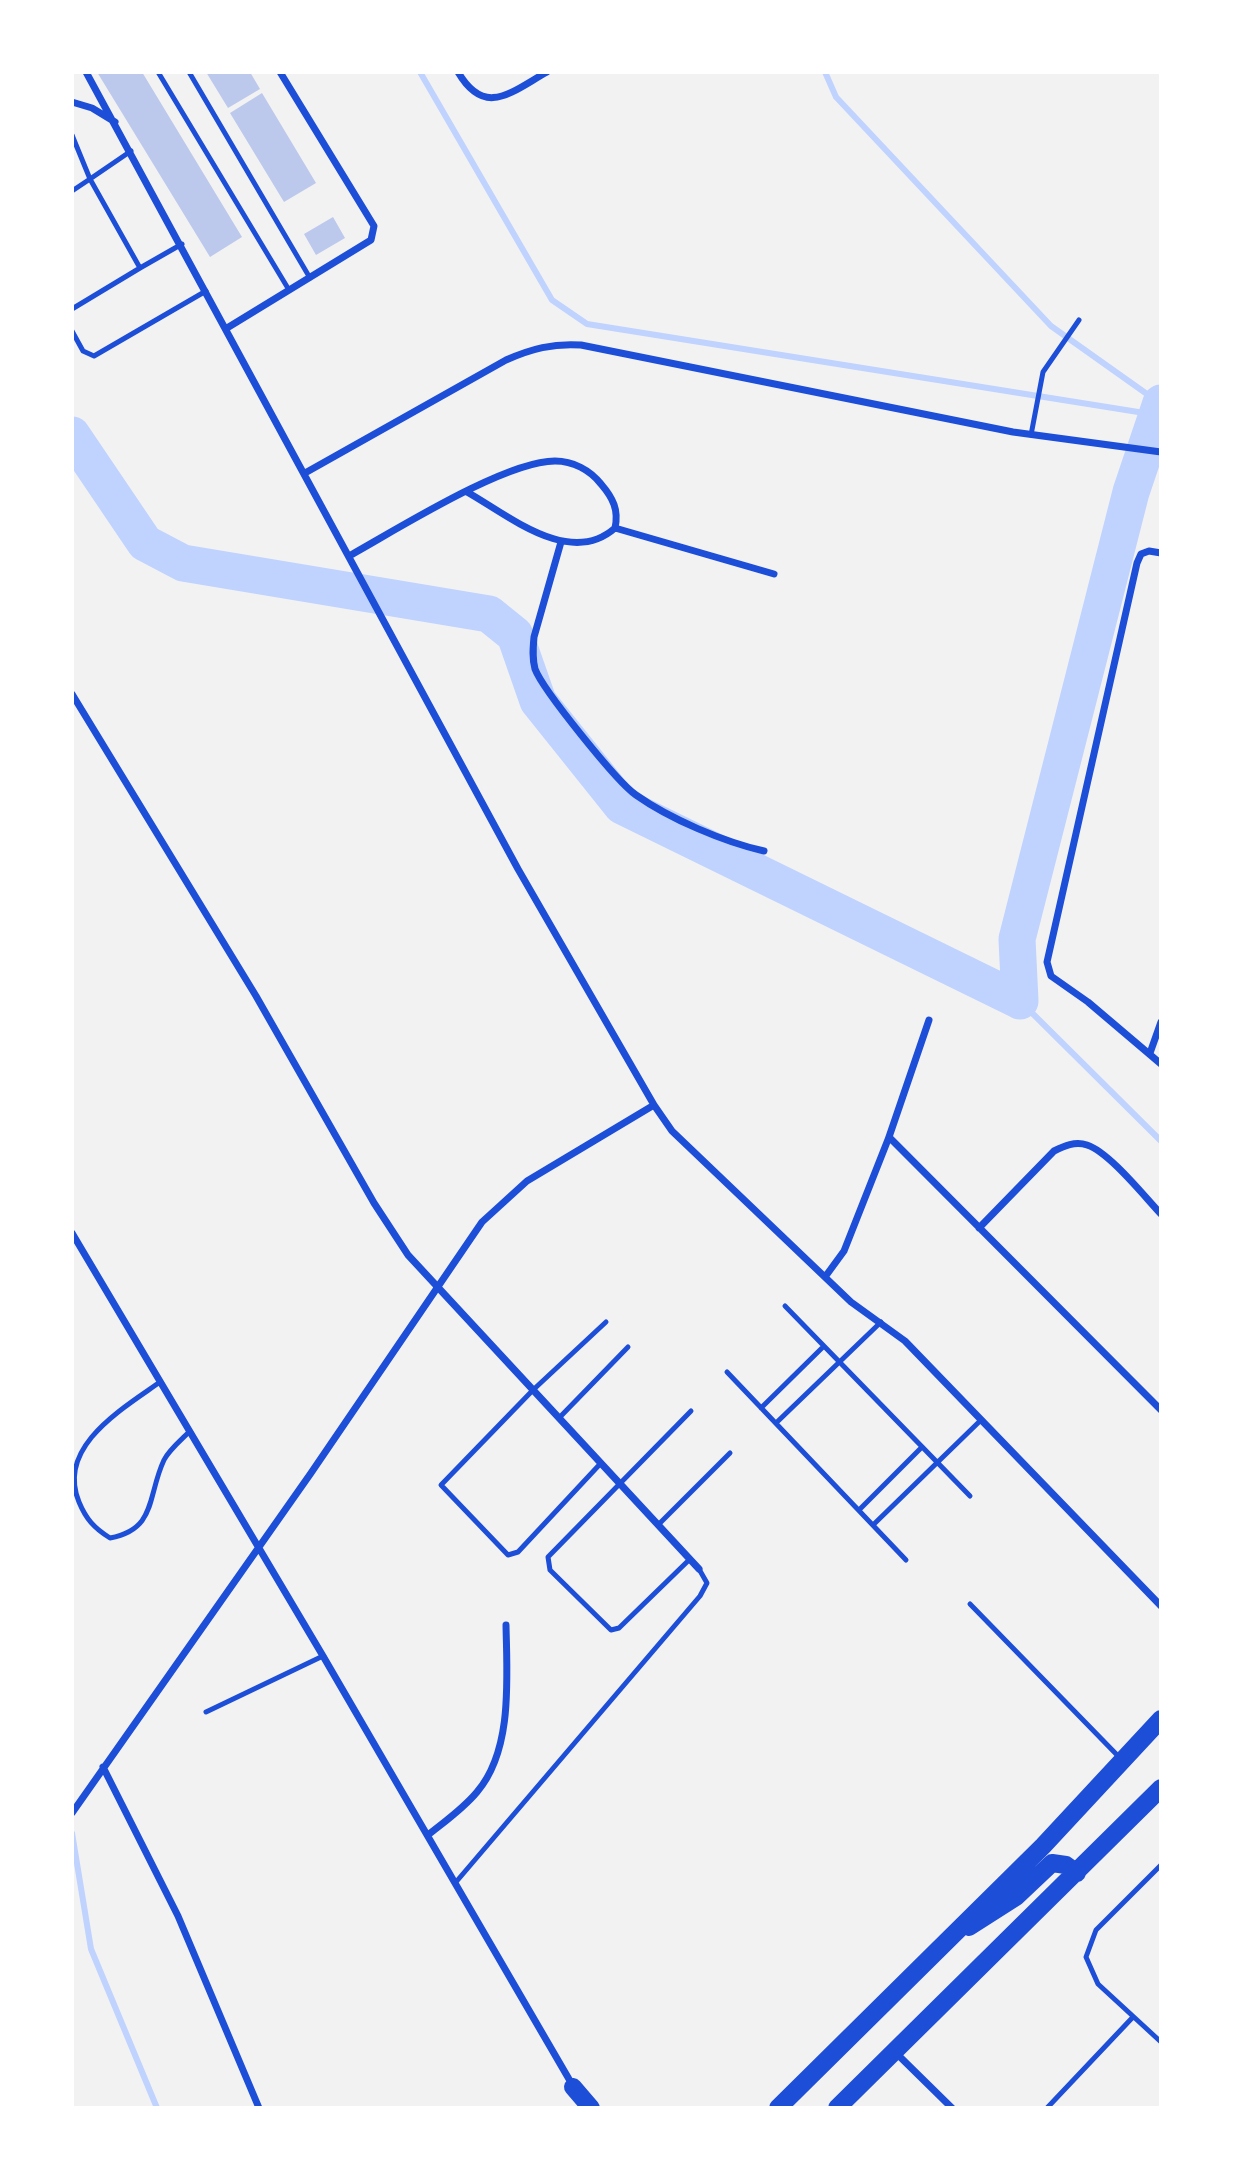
<!DOCTYPE html>
<html>
<head>
<meta charset="utf-8">
<style>
  body { margin:0 }
  #map { position:relative; width:1233px; height:2180px; overflow:hidden; background:#f2f2f2; font-family:Quicksand,sans-serif }
  canvas { display:block }
  .frame { position:absolute; inset:0; border:74px solid #fff; pointer-events:none }
</style>
</head>
<body>
<div id="map">
<canvas width="1233" height="2180"></canvas>
<div class="frame"></div>
</div>
<script>
const context = document.querySelector('canvas').getContext('2d');
context.lineJoin = 'round';
function strokePath(path, color, width, dash) { context.strokeStyle = color; context.lineWidth = width; context.lineCap = dash ? 'butt' : 'round'; context.setLineDash(dash || []); context.stroke(path); }
function fillPath(path, color) { context.fillStyle = color; context.fill(path, 'evenodd'); }
const stream = new Path2D(`
  M420 72 552 300 587 324 1157 415
  M825 72 836 97 1051 326 1161 404
  M1020 1001 1161 1141
  M72 1833 91 1949 157 2108`);
const river = new Path2D(`
  M72 435 145 543 183 563 489 614 515 635 538 701 622 806 1020 1001
  M1020 1001 1017 939 1131 492 1161 403`);
const building = new Path2D(`
  M97 72H142L242 237 210 257Z
  M206 72H250L260 89 228 108Z
  M262 93 316 183 284 202 230 113Z
  M333 217 345 238 316 255 304 234Z`);
const service = new Path2D(`
  M158 72 289 290
  M189 72 310 278
  M72 135 90 179 131 151
  M72 191 90 179 140 268 182 244
  M72 309 140 268
  M72 331 83 351 94 356 206 291
  M1031 435 1043 372 1079 320
  M785 1306 970 1496
  M727 1372 906 1560
  M160 1382C122 1409 56 1447 79 1502 86 1519 94 1528 110 1538 157 1529 147 1496 164 1460 169 1450 181 1440 189 1432
  M761 1408 824 1346
  M559 1418 628 1347
  M776 1423 881 1322
  M601 1463 518 1552 508 1555 441 1485 533 1390 606 1322
  M859 1510 922 1447
  M658 1525 730 1453
  M873 1525 981 1420
  M690 1559 619 1628 611 1630 550 1570 548 1557 691 1411
  M970 1604 1121 1759
  M206 1712 323 1656
  M1161 1865 1096 1930 1086 1957 1098 1984 1161 2042
  M456 1882 700 1596 707 1583 699 1569
  M1047 2108 1133 2017`);
const minor = new Path2D(`
  M86 72 518 869 654 1105 672 1131 851 1302 905 1341 1161 1606
  M458 72C485 118 511 92 547 72
  M72 102 92 108 115 122
  M227 328 371 240 374 226 280 72
  M305 473 506 360C531 349 553 343 581 345L1013 432 1161 452
  M615 528 774 574
  M561 542 534 637C533 648 532 658 535 669 543 690 617 782 636 795 670 819 724 842 764 851
  M1161 553 1149 551 1141 554 1137 563 1047 962 1051 976 1088 1002 1161 1064
  M349 556C396 530 505 461 555 461 573 461 590 470 601 484 613 498 619 510 615 528 570 568 508 515 467 492
  M72 694 256 996 374 1203 408 1255 699 1569
  M1150 1053 1161 1022
  M889 1137 1161 1410
  M979 1228 1054 1151C1064 1146 1075 1141 1087 1145 1109 1152 1144 1196 1161 1214
  M72 1233 323 1656 573 2086
  M825 1277 844 1251 889 1137 929 1020
  M103 1767 178 1916 259 2108
  M72 1813 311 1473 482 1222 527 1181 654 1105
  M428 1835C444 1822 463 1809 477 1792 513 1750 507 1678 506 1625
  M895 2052 952 2108`);
const primary = new Path2D(`
  M969 1927 1016 1897 1052 1863 1066 1865 1077 1873
  M573 2087 591 2108
  M778 2108 1043 1846 1161 1719
  M837 2108 1161 1788`);
strokePath(stream, '#bfd3fe', 6);
strokePath(river, '#bfd3fe', 37);
fillPath(building, '#bdc9ec');
strokePath(service, '#1d4ed8', 5);
strokePath(minor, '#1d4ed8', 7);
strokePath(primary, '#1d4ed8', 18);
</script>
</body>
</html>
